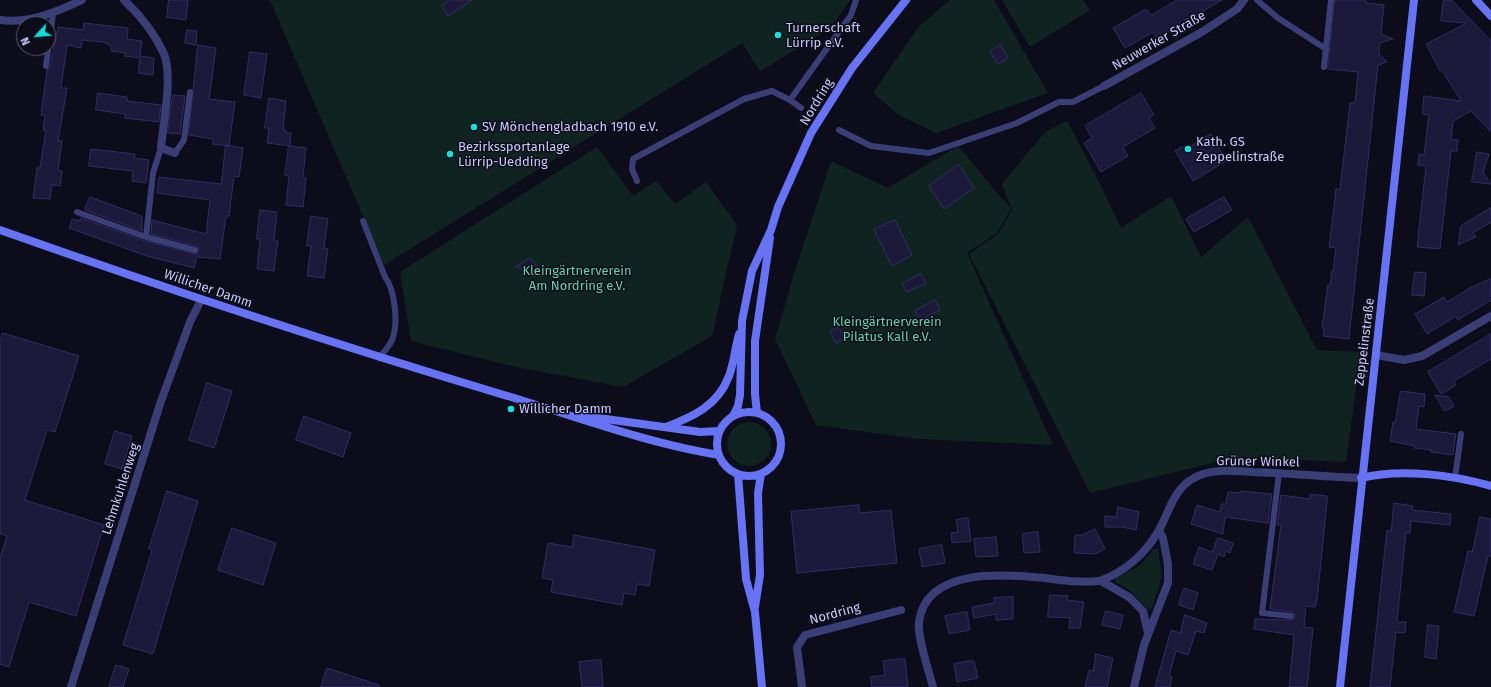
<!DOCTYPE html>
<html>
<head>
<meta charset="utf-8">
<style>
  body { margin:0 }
  #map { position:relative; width:1491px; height:687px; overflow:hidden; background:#0d0c1a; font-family:"Fira Sans",sans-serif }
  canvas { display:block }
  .north { position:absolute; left:16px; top:16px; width:40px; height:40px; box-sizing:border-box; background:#0d0c1a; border:1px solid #585874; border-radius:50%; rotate:244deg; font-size:11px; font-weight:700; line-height:16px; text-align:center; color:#c9c9fb }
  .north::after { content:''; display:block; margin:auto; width:14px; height:18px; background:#0fe1de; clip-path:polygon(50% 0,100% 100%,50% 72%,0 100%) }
</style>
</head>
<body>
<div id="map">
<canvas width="1491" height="687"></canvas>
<div class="north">N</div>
</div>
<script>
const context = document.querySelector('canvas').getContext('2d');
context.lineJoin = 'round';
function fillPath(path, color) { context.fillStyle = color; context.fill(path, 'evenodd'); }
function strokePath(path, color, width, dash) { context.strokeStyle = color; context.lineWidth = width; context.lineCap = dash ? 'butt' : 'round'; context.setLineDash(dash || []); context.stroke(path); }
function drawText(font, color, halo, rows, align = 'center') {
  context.font = font + ' "Fira Sans",sans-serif'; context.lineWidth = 3; context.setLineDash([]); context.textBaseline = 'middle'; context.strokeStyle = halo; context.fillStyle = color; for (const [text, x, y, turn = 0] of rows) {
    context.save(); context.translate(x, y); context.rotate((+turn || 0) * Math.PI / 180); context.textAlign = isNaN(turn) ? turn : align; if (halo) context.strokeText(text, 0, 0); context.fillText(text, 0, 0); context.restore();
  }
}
const green = new Path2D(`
  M270 0H850L830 28 764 69 760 71 742 43 384 265Z
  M950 0H994L1048 93 936 133 899 115 873 93 919 26Z
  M1002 0H1083L1090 10 1030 47Z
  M1067 121 1097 178 1121 228 1171 196 1201 257 1248 217 1317 350 1361 352 1346 462 1237 457 1090 493 969 254 998 234 1012 210 1002 184 1045 132Z
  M958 146 1011 209 997 233 967 253 1053 445 918 439 816 425 775 339 797 264 831 161 888 188Z
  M597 147 633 196 656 181 675 204 706 182 737 225 712 336 623 387 516 367 411 341 400 272Z
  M727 444a22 22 0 1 1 44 0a22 22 0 1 1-44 0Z
  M1154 549H1158L1162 576 1152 608 1149 610 1129 590 1115 582V578L1139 566Z`);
const building = new Path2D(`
  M169 0H188L186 20 167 17Z
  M450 0H472L448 16 442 6Z
  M1177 0H1222L1157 39 1153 32 1125 48 1113 28 1146 9 1151 15Z
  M1335 0H1366V3L1384 5 1381 34 1393 39 1380 43 1379 54 1387 62 1378 65 1349 339 1323 336 1324 329 1322 326 1328 285H1330L1332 271 1333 272 1336 248 1329 247 1333 215 1336 189H1340L1350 103H1355L1358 72 1328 69Z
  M1444 0H1452L1491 41V132L1471 111 1453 121 1451 139 1458 140 1457 151H1451L1440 249 1417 247 1426 166 1418 165 1419 154 1424 155 1429 115 1422 114 1424 96 1461 101 1442 70 1440 71 1426 44 1467 23 1441 21Z
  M84 23 128 28 127 39 142 41 140 56 154 58 153 75 138 73 140 58 125 56V53L111 51V46L103 42 82 40 81 48 67 45 61 88H67L58 141H62L58 170 62 171 60 186 52 185 50 199 33 198 37 168H40L46 130H43L45 115H41L47 70 50 67 58 27 83 30Z
  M187 30 197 31 196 45 185 43Z
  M198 45 216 48 209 99 235 102 229 146 213 144V139L189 135Z
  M1000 45 1008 58 998 64 990 52Z
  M250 52 267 54 261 98 244 95Z
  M98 93 127 97V101L161 105 159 122 125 118V114L96 110Z
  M1141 93 1154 115 1149 118 1155 128 1123 147 1128 156 1101 172 1084 143 1092 138 1085 126Z
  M173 95 185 96 180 134 168 133Z
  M269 98 286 101 283 130H286V133H291L290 146 267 143 269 128H265Z
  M1211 134 1226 161 1193 181 1175 151 1182 147 1187 148Z
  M226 145 243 148 239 177 234 176 229 216H226L220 259 197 257 194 268 147 256 69 228 72 219 79 221 81 218 145 241 197 254 199 249 197 246 151 234 152 220 206 234 210 200 157 193 159 177 221 184Z
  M289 146 306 148 303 177 306 178 303 207 286 205 289 176 285 175Z
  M91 149 135 154 134 158 149 160 146 183 132 181 133 171 89 166Z
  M1477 152 1489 154 1483 172 1491 184 1472 182Z
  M959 165 974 188 944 209 929 186Z
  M90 197 142 216V231L85 210Z
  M1224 197 1232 210 1194 232 1186 219Z
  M1491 208V222L1473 233 1476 237 1458 245 1461 226Z
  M260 210 277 212 274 241H278L274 271 257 269 260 239H257Z
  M311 216 328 219 324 248 328 249 324 278 307 276 311 246H307Z
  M895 220 912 255 892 266 874 230Z
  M531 258 543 276 516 267Z
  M1415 272 1426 273 1424 296 1412 295Z
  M921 274 926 283 907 292 902 284Z
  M1491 279V300L1458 320 1456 316 1427 334 1415 314 1444 297 1447 302 1470 288Z
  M935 300 940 310 920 320 915 311Z
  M839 327 844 338 836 343 830 332Z
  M3 333 79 356 55 432 47 430 25 500 104 525 76 616 29 602 9 667 0 664V558L7 536 0 534V342Z
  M1491 334V359L1454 381 1456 385 1441 394 1428 372Z
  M207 383 232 391 214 448 189 440Z
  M1401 391 1425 394 1424 407 1419 406 1416 429 1456 434 1453 455 1431 452V450L1414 448 1415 446 1390 441 1393 422H1395Z
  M1435 395 1449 397 1454 406 1445 411Z
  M304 416 351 433 343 457 296 440Z
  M115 431 132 436 122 469 105 464Z
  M167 491 198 501 153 654 123 645 152 550 149 549Z
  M1241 491 1272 494 1268 523 1225 517 1223 534 1191 524 1197 505 1220 512 1221 504H1226L1228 492 1241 493Z
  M1310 494 1327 496V502L1317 600 1315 607 1306 606 1305 617 1304 627 1313 628 1307 687H1289L1294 635 1254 629 1255 619 1291 620 1295 618V615L1292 612 1270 609 1281 525H1277L1281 495 1310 499Z
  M1394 503 1413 506 1412 510 1451 514 1450 525 1411 521 1410 533 1406 532 1397 622H1406L1405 633 1396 632 1390 687H1370L1387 530 1391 531Z
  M859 505 860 513 891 510 897 563 797 573 791 512Z
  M1118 507 1139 512 1136 530 1122 527H1105V516L1116 517Z
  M1480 517 1491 519V556H1488L1474 616 1454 612 1468 551 1472 552Z
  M968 518 971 541 952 543 951 533 958 532 956 520Z
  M232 528 276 543 263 585 218 570Z
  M1095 529 1105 549 1095 554 1074 553 1075 535H1082Z
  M1038 532 1040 552 1024 553 1022 534Z
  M574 535 655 550 649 586 637 584 635 595 624 593 622 605 551 592 553 580 542 578 548 543 572 547Z
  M996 537 998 556 976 557 974 539Z
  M1218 538 1233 543 1230 553 1226 551 1224 557 1218 554 1212 570 1193 564 1199 547 1212 552Z
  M942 545 945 563 922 567 919 549Z
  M1184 588 1198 593 1193 610 1179 605Z
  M1050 595 1068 596 1067 600 1084 602 1080 628H1069L1070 618 1048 617Z
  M1013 597V619L996 620V614L974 618 972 607 994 603V598Z
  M1106 611 1123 615 1120 629 1102 625Z
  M967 612 970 630 949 634 945 616Z
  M1185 615 1207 623 1204 633 1196 631 1188 655 1176 651 1169 676 1172 677 1170 687H1155L1171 630 1180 633Z
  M1428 625 1439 626 1436 659 1425 657Z
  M1096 654 1113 658 1107 687H1085L1089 670 1093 671Z
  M905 659 908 687H872L870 677 885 675 883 661Z
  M601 660 603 687H582L579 662Z
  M968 661H974L978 678 957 682 954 664Z
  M116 665 129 669 123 687H109Z
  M327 668 379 685V687H321Z`);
const lane = new Path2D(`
  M1257 0 1278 18 1326 49
  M46 66 53 14
  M1324 67 1331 0
  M790 100 851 15 856 0
  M839 130 871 146 929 153 1017 123 1059 102H1073L1104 86
  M175 153 184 140 190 92
  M637 181 632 169 633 159 744 99 772 91 790 100 801 108
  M77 212 146 237 195 250
  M363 221 385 277C395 290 398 322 393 337 391 345 384 352 379 358
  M146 237 153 173 161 148
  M1279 473 1262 613 1291 616
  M1455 478 1461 434`);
const street = new Path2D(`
  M124 0C140 15 155 34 164 54 173 76 163 124 161 148L175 153
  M0 20C28 24 57 12 82 0
  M1104 86 1202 32 1237 9 1244 0
  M1376 355 1404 360 1422 356 1491 316
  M1101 581 1129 597 1143 611 1148 633
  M71 687 160 404 190 322 201 300
  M802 687 797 647 805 635 901 610
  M933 687C929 671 917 637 919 622 926 567 1005 574 1045 578 1057 580 1091 584 1102 580 1126 571 1147 552 1159 530 1169 512 1174 488 1194 478 1212 468 1234 471 1253 472 1289 473 1325 477 1361 478
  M1134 687 1144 645 1168 583V564L1163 538 1159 530`);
const secondary = new Path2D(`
  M1476 0 1491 16
  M0 230C167 289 334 344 504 395 575 416 645 443 719 455
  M717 444a32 32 0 1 1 64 0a32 32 0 1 1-64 0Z
  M757 413 755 394V341L770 238
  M584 416 700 432 719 431
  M733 416 738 406 740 395 742 321 752 271 771 230 778 207 811 133 852 68 906 0
  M666 427C692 417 718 406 729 376 734 363 735 348 739 334
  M738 474 746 579 755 612 762 687
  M1361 478C1400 468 1453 475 1491 486
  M755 607 760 575 758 493 761 474
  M1340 687 1414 0`);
const markers = [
  [778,35,4,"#0fe1de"],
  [474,127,4,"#0fe1de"],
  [1188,149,4,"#0fe1de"],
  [450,154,4,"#0fe1de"],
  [511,409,4,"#0fe1de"]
];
const poiNames = [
  ["Turnerschaft",786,28],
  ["Lürrip e.V.",786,43],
  ["SV Mönchengladbach 1910 e.V.",482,127],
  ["Kath. GS",1196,142],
  ["Zeppelinstraße",1196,157],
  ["Bezirkssportanlage",458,147],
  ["Lürrip-Uedding",458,162],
  ["Willicher Damm",519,409]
];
const streetNames = [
  ["Neuwerker Straße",1159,41,-30],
  ["Nordring",817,102,-59],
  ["Willicher Damm",208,289,19],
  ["Zeppelinstraße",1365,342,-83],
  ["Grüner Winkel",1258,462,1],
  ["Lehmkuhlenweg",121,489,-72],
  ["Nordring",835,614,-15]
];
const parkNames = [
  ["Kleingärtnerverein",577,271],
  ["Am Nordring e.V.",577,286],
  ["Kleingärtnerverein",887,322],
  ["Pilatus Kall e.V.",887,337]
];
fillPath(green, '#0f2421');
fillPath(building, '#1c193a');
strokePath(building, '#312d64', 1);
strokePath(lane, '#3a3e76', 6);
strokePath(street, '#3a3e76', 8);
strokePath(secondary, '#6673f5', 8);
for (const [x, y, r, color] of markers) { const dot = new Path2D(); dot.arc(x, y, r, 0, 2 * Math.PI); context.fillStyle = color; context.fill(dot); strokePath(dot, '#0d0c1a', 1.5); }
drawText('13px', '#c9c9fb', '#0d0c1a', poiNames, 'left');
drawText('13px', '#c9c9fb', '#0d0c1a', streetNames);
drawText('13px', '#5bd5a8', '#0d0c1a', parkNames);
</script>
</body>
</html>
